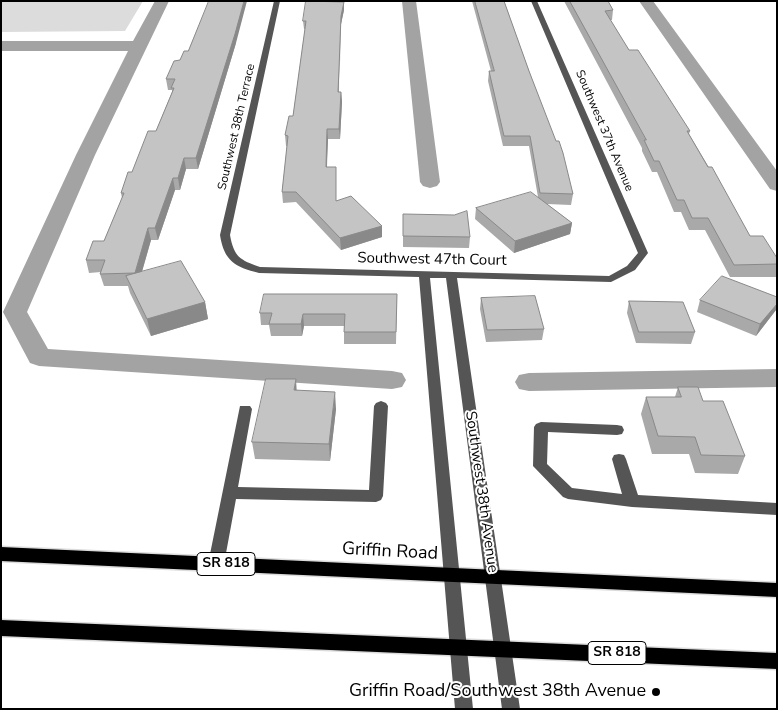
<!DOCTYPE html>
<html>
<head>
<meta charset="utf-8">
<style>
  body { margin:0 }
  #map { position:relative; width:778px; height:710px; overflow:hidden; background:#fff; font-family:"Nunito Sans",sans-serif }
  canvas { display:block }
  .frame { position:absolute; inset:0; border:2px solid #000; pointer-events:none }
</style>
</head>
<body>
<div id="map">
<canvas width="778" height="710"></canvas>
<div class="frame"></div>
</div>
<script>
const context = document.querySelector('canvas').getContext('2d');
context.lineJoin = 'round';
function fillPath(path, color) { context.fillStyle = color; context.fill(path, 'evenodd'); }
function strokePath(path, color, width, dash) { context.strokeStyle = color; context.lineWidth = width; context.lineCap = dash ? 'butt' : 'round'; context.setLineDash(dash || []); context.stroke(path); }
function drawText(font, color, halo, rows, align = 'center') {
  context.font = font + ' "Nunito Sans",sans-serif'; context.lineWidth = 4; context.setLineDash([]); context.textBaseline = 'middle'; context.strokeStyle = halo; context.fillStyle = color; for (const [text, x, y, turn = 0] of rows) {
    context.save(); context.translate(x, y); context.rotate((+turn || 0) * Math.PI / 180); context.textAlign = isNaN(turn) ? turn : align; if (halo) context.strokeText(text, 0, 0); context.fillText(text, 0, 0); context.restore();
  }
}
const green = new Path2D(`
  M1 1H143L125 31 1 32Z`);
const canal = new Path2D(`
  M155 1H169L95 155 27 312 48 349 392 371 402 373 406 380 402 387 392 389 39 366 30 363 3 312 76 155 128 51H1V41H133Z
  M402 1H416L440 182 437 186 430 188 423 186 420 182Z
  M639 1H653L777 171V191L770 189Z
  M777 369V387L529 391 519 389 515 382 519 375 529 373Z`);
const minor = new Path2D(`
  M274 1H280L230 235C234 257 240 260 260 267L609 276 627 266 638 253 531 1H537L648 253 635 270 611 282 457 278 520 709H502L446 278H430L473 709H455L419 277 259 273C235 267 224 261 220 235Z
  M381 401 386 403 388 406 383 496 381 500 376 502 236 499 224 564 222 569 216 571 210 569 208 564 240 406H250L252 409 238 487 369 490 374 406 376 403Z
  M541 422 617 425 622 426 624 430 622 434 617 435 548 432 547 464 572 488 622 494 612 459 614 455 619 454 624 455 626 459 638 495 777 503V515L632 507 568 499 563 497 533 466 534 427 536 424Z`);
const major = new Path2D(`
  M1 547 777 583V597L1 561Z
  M1 620 777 653V669L1 636Z`);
const wall = new Path2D(`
  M472 1H504L573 194 571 205 547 204 572 223 570 234 514 253 475 219 476 208 538 197 529 146H503L488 81 489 71H491Z
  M564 1H608L613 10 612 20H610L629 50 690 131 689 134 750 236 777 258 776 277H730L705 230H689L681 212H674L657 172H652L642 151V148Z
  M344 2V10L341 24 339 78V92H341L342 102 340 139H328L327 167H336V201L382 226V237L341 250 296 202 283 203 282 192 287 146H286L285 135 293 116 305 29H304L303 21Z
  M236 43 198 169H186L180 190H175L158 240H151L142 272 205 302 208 319 151 336 130 293 128 286H104L100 274 101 272 89 273 86 260 104 241 122 198 121 193 132 172 156 131 172 92V90H168L166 79 180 60 188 51Z
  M403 214 470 237 469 248 403 247Z
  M397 294 396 344H344V326H304L302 336H271L269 325H261L260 313Z
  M777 297 776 310 756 336 697 312 700 300Z
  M481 298 544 329 542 340 486 342 480 309Z
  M629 301 695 332 691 344 636 343 627 313Z
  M678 387 703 401 745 456 738 474 695 473 689 454H652L641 414 646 397H675Z
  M297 390 336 409 330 461 255 459 252 442Z`);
const shadedWall = new Path2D(`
  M244 1H247L236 43 198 169 196 158Z
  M344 2V10L341 24 339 102 341 16Z
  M341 92 342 102 340 139 339 129Z
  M327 129 328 139 326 178V167Z
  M184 158 186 169 180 190 178 178Z
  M173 178 175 190 158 240 155 228Z
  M572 223 570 234 514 253 515 241Z
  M382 226V237L341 250 340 238Z
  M148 228 151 240 138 285 135 273Z
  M205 302 208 319 151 336 147 319Z
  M777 304 776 310 756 336 760 324Z
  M303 314 304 326 302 336 301 324Z
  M296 379 297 396 294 390Z
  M335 392 336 409 330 461 329 444Z`);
const building = new Path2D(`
  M209 1H244L235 34 196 158H184L178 178H173L155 228H148L135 273 100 274 105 260H86L93 241H104L124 193H121L128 172H132L148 131H156L174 88H171L175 79H166L174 61 180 60 184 51H188Z
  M306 1 344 2 341 16 339 69 338 92H341L339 129H327L326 167H336V201L351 196 382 226 340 238 296 192H282L288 136 285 135 289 116H293L306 21H303Z
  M475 1H504L529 71 556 141H559L563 153 573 194 540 193 530 136H504L489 71H494Z
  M570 1H608L613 10 605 11 629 50H638L690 131H687L708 167H712L750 236H763L777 258V264L734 265 708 218H692L684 200H677L659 161H654L644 140H646Z
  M531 192 572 223 515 241 476 208Z
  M467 211 470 237 403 236V214L454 215Z
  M181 261 205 302 147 319 126 276Z
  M722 276 777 297V304L760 324 700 300Z
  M264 294H397L396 332H344L345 314H303L301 324H269L272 313H260Z
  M535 296 544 329 487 330 481 298Z
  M629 301 683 302 695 332H639Z
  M266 379H296L294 390 335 392 329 444 252 442Z
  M678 387H698L703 401H723L745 456 701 455 695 437 658 436 646 397H681Z`);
const markers = [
  [656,692,5,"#000"]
];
const farStreetnames = [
  ["Southwest 38th Terrace",237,127,-77],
  ["Southwest 37th Avenue",604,131,67]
];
const shields = [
  [226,564,58],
  [617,653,58]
];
const shieldNames = [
  ["SR 818",226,564],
  ["SR 818",617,653]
];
const streetNames = [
  ["Southwest 47th Court",432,260,1],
  ["Southwest 38th Avenue",481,492,82]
];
const nearStreetnames = [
  ["Griffin Road",390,552,3]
];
const nearPoinames = [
  ["Griffin Road/Southwest 38th Avenue",646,692]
];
fillPath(green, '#dcdcdc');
fillPath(canal, '#a3a3a3');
strokePath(major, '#dbdbdb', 3);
fillPath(minor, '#555');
fillPath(major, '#000');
fillPath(wall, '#a9a9a9');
fillPath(shadedWall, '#898989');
fillPath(building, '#c4c4c4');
strokePath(building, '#898989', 1);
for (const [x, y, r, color] of markers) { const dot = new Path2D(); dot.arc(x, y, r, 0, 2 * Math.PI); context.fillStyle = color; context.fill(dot); strokePath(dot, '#fff', 2); }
drawText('12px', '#000', '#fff', farStreetnames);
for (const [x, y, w] of shields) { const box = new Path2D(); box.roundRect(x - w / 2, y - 11.5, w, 23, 4); context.fillStyle = '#fff'; context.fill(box); strokePath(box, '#000', 1); }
drawText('bold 14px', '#000', null, shieldNames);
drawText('15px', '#000', '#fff', streetNames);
drawText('18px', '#000', '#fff', nearStreetnames);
drawText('18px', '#000', '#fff', nearPoinames, 'right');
</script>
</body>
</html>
